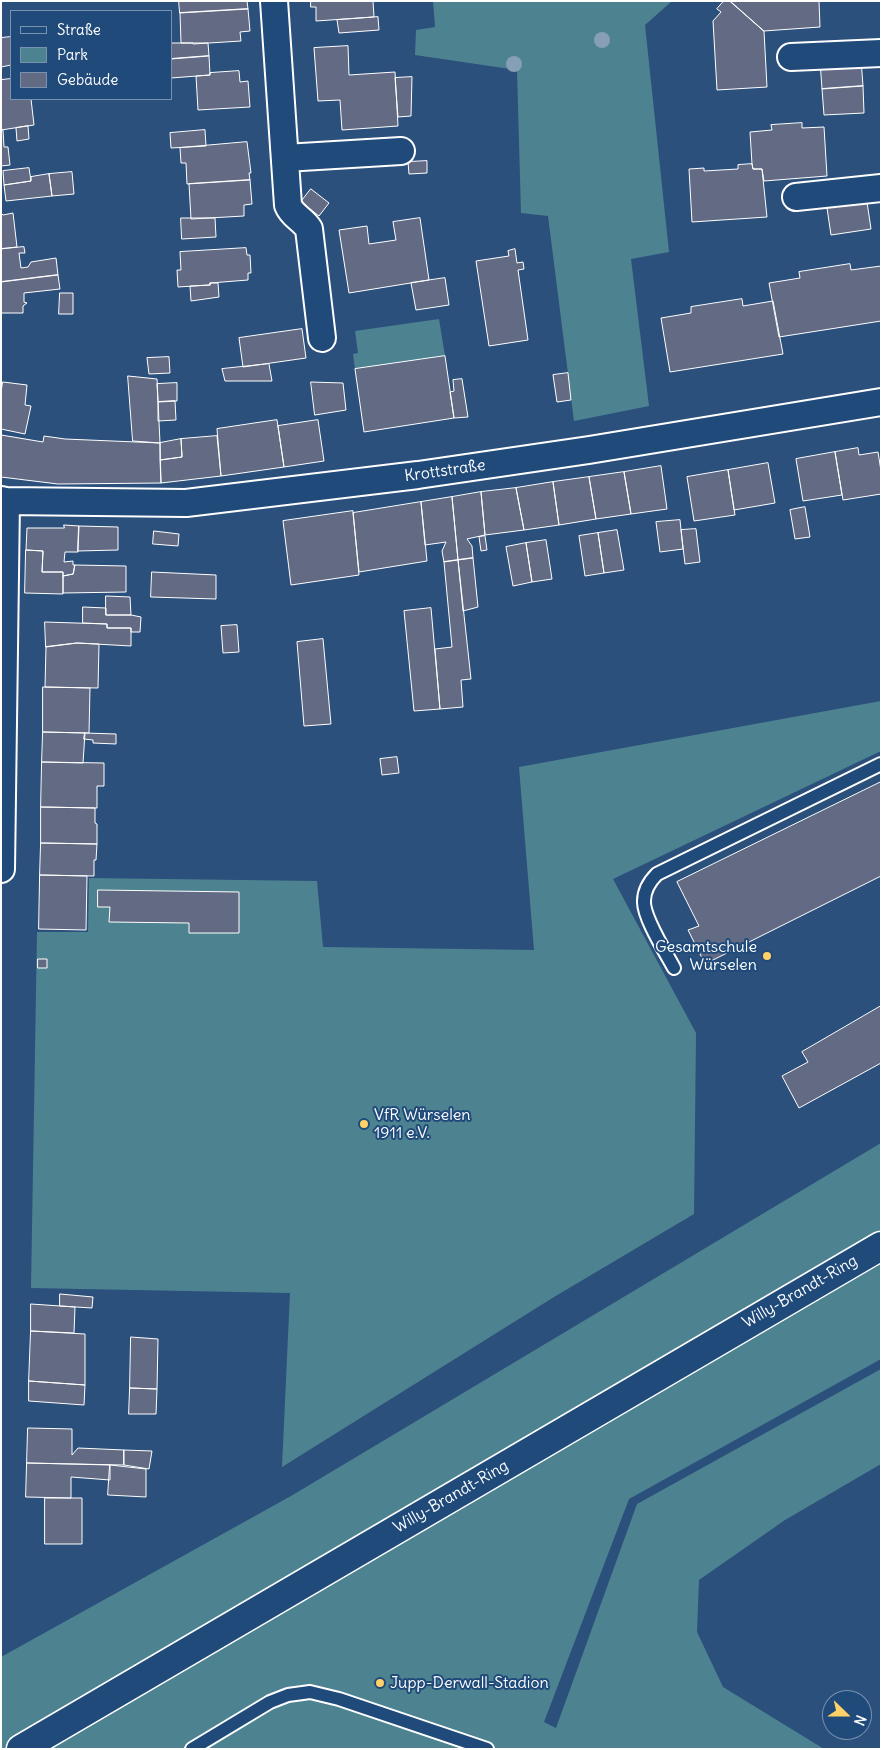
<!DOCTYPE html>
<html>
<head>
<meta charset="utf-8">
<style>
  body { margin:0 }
  #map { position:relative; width:882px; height:1750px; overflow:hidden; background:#2c507c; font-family:Delius,sans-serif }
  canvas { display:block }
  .frame { position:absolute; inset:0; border:2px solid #fff; pointer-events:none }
  .legend { position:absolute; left:10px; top:10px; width:162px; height:90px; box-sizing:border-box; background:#1f4a7a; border:1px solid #7992af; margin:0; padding:6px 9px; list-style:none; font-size:15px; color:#fff }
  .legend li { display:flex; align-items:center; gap:10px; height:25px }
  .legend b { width:25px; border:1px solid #7992af }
  .north { position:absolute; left:822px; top:1690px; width:50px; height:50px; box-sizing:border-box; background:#1f4a7a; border:1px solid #7992af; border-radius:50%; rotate:112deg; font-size:14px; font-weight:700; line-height:20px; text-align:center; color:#fff }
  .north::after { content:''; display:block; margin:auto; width:18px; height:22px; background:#ffd166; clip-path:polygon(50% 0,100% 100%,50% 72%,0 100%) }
</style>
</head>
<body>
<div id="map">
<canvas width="882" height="1750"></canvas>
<div class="frame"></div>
<ul class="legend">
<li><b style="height:6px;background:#1f4a7a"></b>Straße</li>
<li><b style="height:14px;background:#4d8391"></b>Park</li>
<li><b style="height:14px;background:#626a84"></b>Gebäude</li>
</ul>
<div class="north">N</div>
</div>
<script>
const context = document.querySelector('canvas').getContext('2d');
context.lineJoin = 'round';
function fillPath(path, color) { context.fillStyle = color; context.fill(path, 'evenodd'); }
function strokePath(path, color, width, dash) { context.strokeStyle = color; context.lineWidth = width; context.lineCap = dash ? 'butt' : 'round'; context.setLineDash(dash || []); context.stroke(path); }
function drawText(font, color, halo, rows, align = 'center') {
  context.font = font + ' Delius,sans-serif'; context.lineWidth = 4; context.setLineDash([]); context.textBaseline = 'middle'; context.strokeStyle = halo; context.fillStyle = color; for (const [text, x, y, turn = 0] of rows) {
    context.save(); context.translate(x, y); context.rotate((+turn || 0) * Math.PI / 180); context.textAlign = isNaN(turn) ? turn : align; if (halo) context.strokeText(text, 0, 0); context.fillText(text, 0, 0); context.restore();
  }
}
const green = new Path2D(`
  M433 1H672L645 25 669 252 631 259 649 406 574 421 548 216 521 213 517 70 415 55 416 30 435 27Z
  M439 319 445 356 355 369 353 354 358 353 355 331Z
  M881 701V751L613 879 696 1033 694 1214 554 1297 282 1467 290 1293 31 1288 37 932H88L89 878 317 881 323 947 534 950 519 767Z
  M881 1143V1359L629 1499 544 1722 556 1728 637 1504 881 1369V1464L785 1520 699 1580 697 1632 723 1687 824 1749H1V1657L291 1496Z`);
const building = new Path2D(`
  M179 1H247L248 9 180 13Z
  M311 1H373L374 17 316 21V7H311Z
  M724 1H730L764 31 767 87 717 90 713 21 721 12 717 9Z
  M730 1H819L820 27 764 31Z
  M248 9 250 31 240 32 241 41 193 44V43H181L180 13Z
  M378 17 379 30 339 33 337 20Z
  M11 37V65L1 67V38Z
  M171 43H208L209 56 171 59Z
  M348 46 349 75 395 72 398 126 342 130 340 100 318 101 314 48Z
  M209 56 210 75 171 78V59Z
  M861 59 863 86 822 89 820 61Z
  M239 71 240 82 248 81 250 107 198 110 196 76 210 75V73Z
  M412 77 411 116 398 117 395 78Z
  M11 79V99H31L34 125 1 130V80Z
  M863 86 864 113 824 115 822 89Z
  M802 123V128L824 127 827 176 764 181 762 169H753L752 164 750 132 772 130 771 125Z
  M28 126 29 139 17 141 16 128Z
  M1 130H3L4 147H8L10 165 1 166Z
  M205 130 206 146 171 148 170 133Z
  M247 142 251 173H249L250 180 187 184 186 163H181L180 148Z
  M427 161V173L409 174 408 162Z
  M752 164 753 169H762L767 217 692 222 689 169 704 168V171L738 169V165Z
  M29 168 31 181 4 185 3 171Z
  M72 172 74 194 52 196 49 174Z
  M49 174 52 196 6 201 4 185 31 181V177Z
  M250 180 252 204 244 205V216L191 219 189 184Z
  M311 189 329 203 319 216 301 202Z
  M867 202 871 229 831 235 827 208Z
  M1 213 3 215 13 213 17 247 1 249Z
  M181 218H215L216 237 182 239Z
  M420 218 429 280 349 293 339 230 367 226 369 244 396 240 393 222Z
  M24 247 25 253H19L21 268 28 267 31 262 56 258 58 275 1 282V249Z
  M246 248 247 255H250L251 273H248V280L210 283V285L178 287 177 270H181L180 252Z
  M515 249 517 263 523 262 524 269 518 270 528 340 489 346 476 261 509 256 508 251Z
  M850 264 851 270 881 266V321L779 337 769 283 800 278 799 272Z
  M58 275 60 289 24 293V302L27 303 23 306V313H1V282Z
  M445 278 449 305 416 310 411 283Z
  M210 283H218L219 297 191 301 190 286 210 285Z
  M60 293H73V314H59Z
  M742 299 743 306 773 301 783 354 670 372 661 318 691 313V307Z
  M302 329 306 358 243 367 239 338Z
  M445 356 454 418 364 432 355 369Z
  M169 357 170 373 149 374 147 358Z
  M269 364 272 381H225L222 369Z
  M568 373 571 400 557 402 553 375Z
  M128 376 157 379 160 443 133 441Z
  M462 379 468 417 454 418 450 392 454 391 453 380Z
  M3 382 27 385 25 405 31 406 25 434 1 429V392Z
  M311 382 343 383 346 410 315 415Z
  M177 383V401L158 402 157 384Z
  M175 401 176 420 158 421V402Z
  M277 420 284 467 221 476 217 429Z
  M318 420 324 461 284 467 278 426Z
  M1 435 43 442 44 436 65 439 160 443 161 483 58 484 1 477Z
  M217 436 221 476 161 483 160 460 182 457 181 439Z
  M181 439 182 457 160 460V443Z
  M858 448 859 455 878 452 881 471V494L843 500 835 452Z
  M835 452 842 495 803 501 796 459Z
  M768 463 775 503 734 510 728 470Z
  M661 466 667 509 631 514 624 472Z
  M728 470 735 515 694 521 687 477Z
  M624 472 631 514 596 519 589 477Z
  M589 477 596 519 559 525 553 482Z
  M553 482 559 525 524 530 516 488Z
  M516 488 524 530 485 535 481 492Z
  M481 492 485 535 467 539 472 546 473 558 458 560 452 497Z
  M452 497 458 560 444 562 442 551 446 542 425 545 421 502Z
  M421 502 427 561 359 572 353 513Z
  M805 507 810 537 795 539 790 510Z
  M353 511 359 575 291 585 283 521Z
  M680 520 683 549 660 552 656 522Z
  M64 525 79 526 78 552H65L64 562 73 561V565H75L73 574 63 576V572H42L43 551 26 550 27 528H64Z
  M79 526 118 527V550L78 551Z
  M696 529 700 562 685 564 681 530Z
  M617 530 624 570 604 573 598 533Z
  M154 531 179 534 178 546 153 544Z
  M598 533 604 573 585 576 579 536Z
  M485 536 487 550 481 551 479 537Z
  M546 540 552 579 532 582 526 543Z
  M526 543 532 582 513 586 506 547Z
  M26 550 43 551 42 572H63V594L25 593Z
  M473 558 478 607 463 611 458 560Z
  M458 560 471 679 461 680 463 707 440 709 435 649 452 647 444 562Z
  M75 565 126 566V592L63 593V576L73 574Z
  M152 572 216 575V599L151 597Z
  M106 596 130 597 131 615H106Z
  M83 607 106 608V615H131L141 617 140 632H131V628H107V624L83 623Z
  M431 608 440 709 414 711 404 611Z
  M45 622 107 624V628H131V646L77 643 46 647Z
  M237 625 239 652 223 653 221 626Z
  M323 639 331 724 304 726 297 642Z
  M77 643 99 644 98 688 45 687 46 647Z
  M43 687 90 688 89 733 43 732Z
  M43 732 85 733 83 763 42 762Z
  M85 733 116 734V744L93 743V740L84 739Z
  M397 757 399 773 382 775 380 759Z
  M42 762 104 763V786H97V808L41 807Z
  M881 782V876L705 964 688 930 699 926 677 882Z
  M41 807 95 808V823L97 824V844L41 843Z
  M41 843 97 844 96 860H94V876L40 875Z
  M40 875 87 876 86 930 39 929Z
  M98 890 239 892V933H189V923L109 922 110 907H98Z
  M38 959H47V968H38Z
  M881 1006V1063L799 1108 782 1076 808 1062 802 1052Z
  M60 1294 93 1297 92 1308 60 1306Z
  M31 1304 75 1307 74 1333 31 1331Z
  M31 1331 85 1334V1385L29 1381Z
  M131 1337 158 1339 157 1389 130 1388Z
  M29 1381 85 1385 84 1405 29 1401Z
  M130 1388 157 1389 156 1414H129Z
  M28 1428 72 1429V1455L78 1448 124 1450V1465L27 1463Z
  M124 1450 152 1451 149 1469 124 1465Z
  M27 1463 110 1465V1480L71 1477V1498L26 1497Z
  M110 1465 146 1469V1497L108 1495Z
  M45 1498H82V1544H45Z`);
const service = new Path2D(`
  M674 968C666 953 643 917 644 901 644 890 650 881 657 874L881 764
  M192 1749 270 1702 288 1695 310 1692 339 1699 487 1749`);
const minor = new Path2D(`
  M274 1 288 205C292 216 303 219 309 229L322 338
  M791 57 881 53
  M285 158 401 151
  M796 197 881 188
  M1 500 6 501 186 503 418 475 589 450 881 402
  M1 869 6 501`);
const secondary = new Path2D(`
  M21 1749 881 1246`);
const trees = [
  [602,40],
  [514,64]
];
const markers = [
  [767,956,5,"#ffd166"],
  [364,1124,5,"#ffd166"],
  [380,1683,5,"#ffd166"]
];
const streetNames = [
  ["Krottstraße",445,471,-8],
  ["Willy-Brandt-Ring",800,1292,-30],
  ["Willy-Brandt-Ring",451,1497,-30]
];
const poiNames = [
  ["Gesamtschule",757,947,"right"],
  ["Würselen",757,965,"right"],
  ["VfR Würselen",374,1115],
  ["1911 e.V.",374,1133],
  ["Jupp-Derwall-Stadion",390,1683]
];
fillPath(green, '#4d8391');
fillPath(building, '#626a84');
strokePath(building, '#fff', 1);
strokePath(service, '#fff', 16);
strokePath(minor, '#fff', 30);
strokePath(secondary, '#fff', 31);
strokePath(service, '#1f4a7a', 12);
strokePath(minor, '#1f4a7a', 26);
strokePath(secondary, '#1f4a7a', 28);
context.fillStyle = '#879fb5';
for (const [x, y] of trees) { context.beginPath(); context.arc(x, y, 8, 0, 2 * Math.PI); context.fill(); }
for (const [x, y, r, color] of markers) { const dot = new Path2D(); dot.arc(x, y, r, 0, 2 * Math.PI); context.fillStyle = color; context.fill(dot); strokePath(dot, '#1f4a7a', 2); }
drawText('16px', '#fff', '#1f4a7a', streetNames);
drawText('16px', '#fff', '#1f4a7a', poiNames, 'left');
</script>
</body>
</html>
